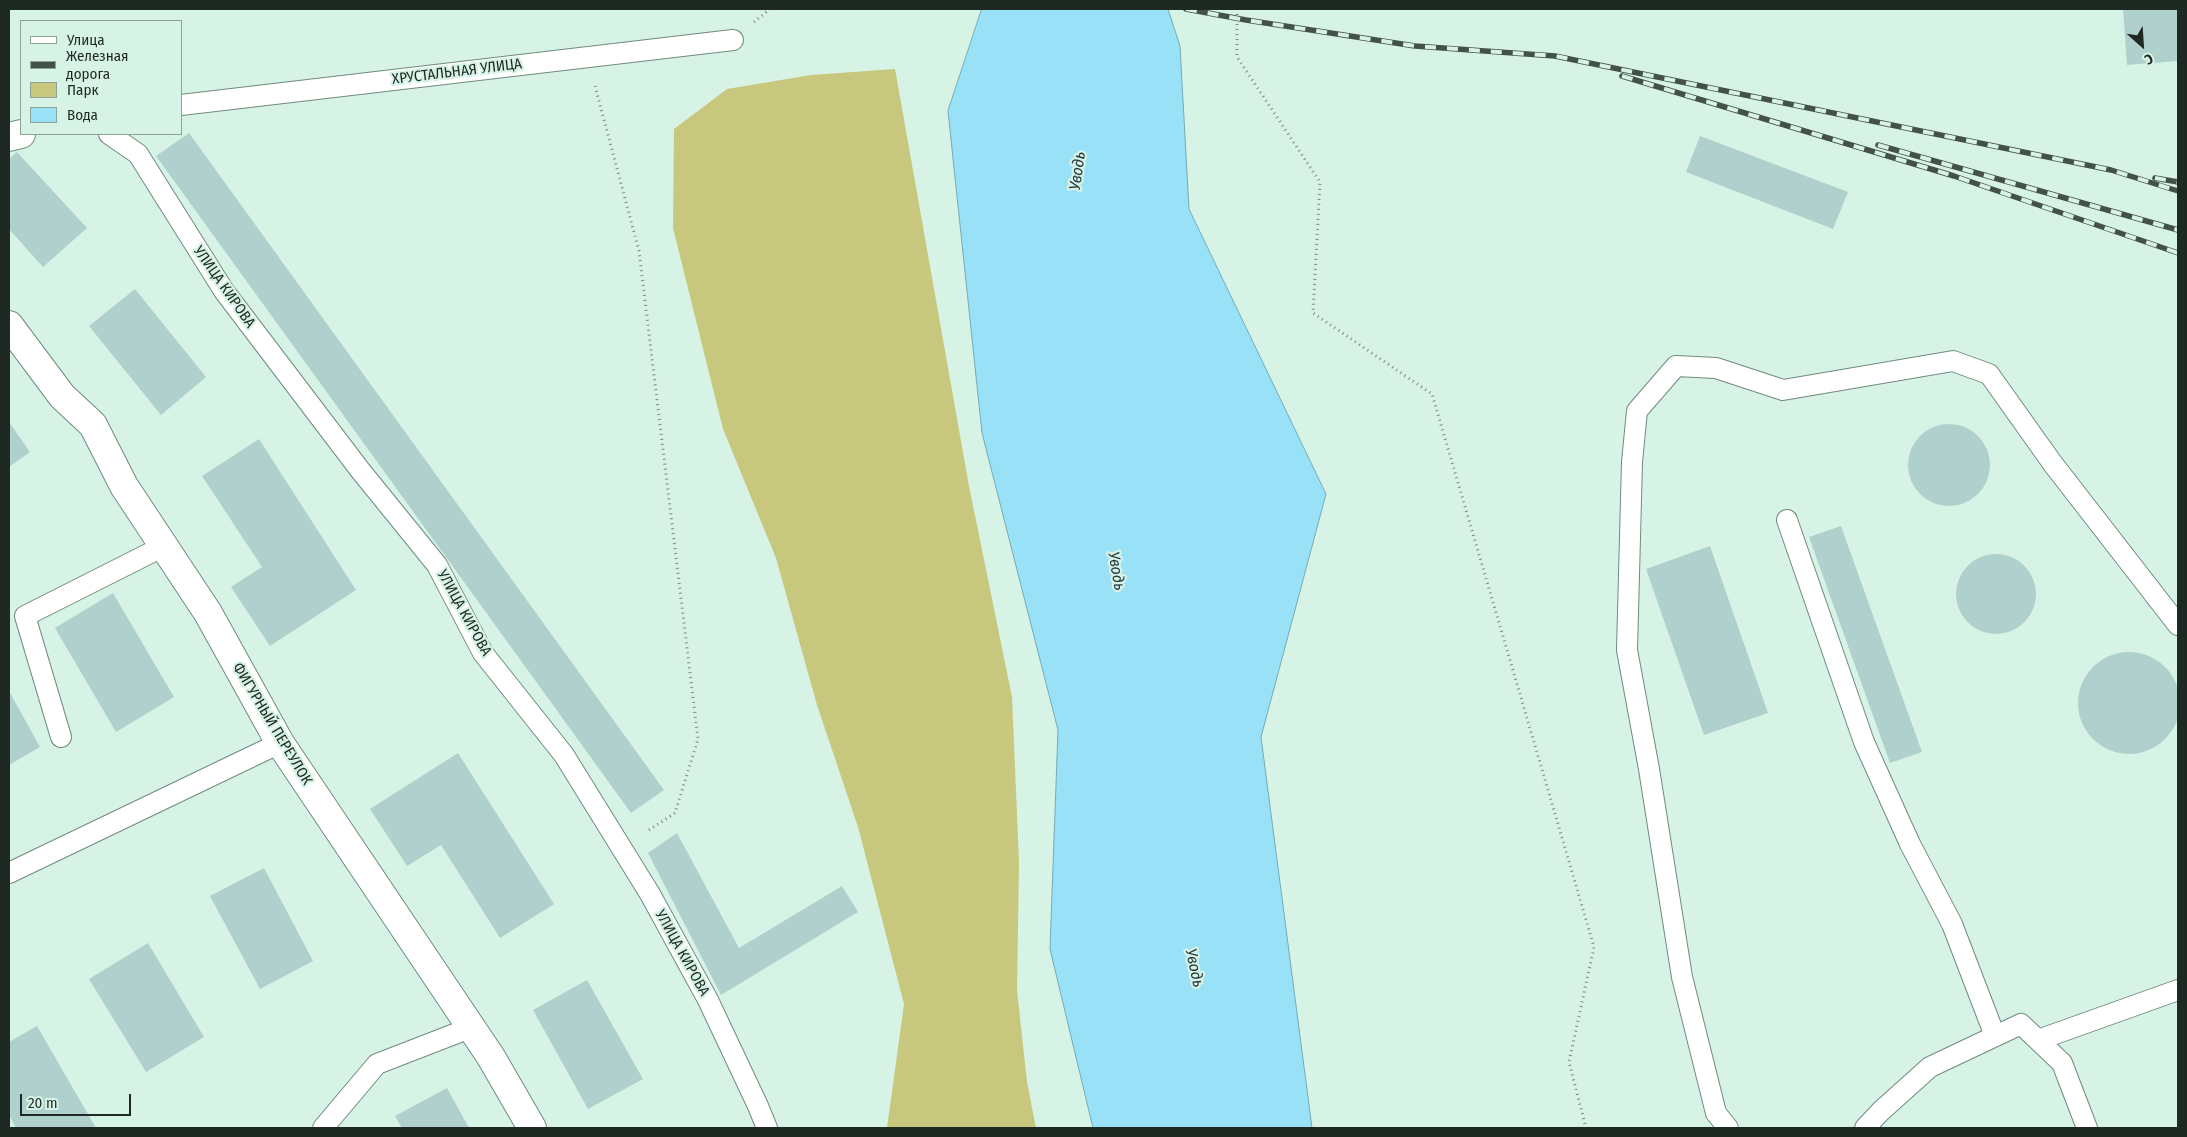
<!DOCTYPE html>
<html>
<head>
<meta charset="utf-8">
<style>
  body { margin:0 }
  #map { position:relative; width:2187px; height:1137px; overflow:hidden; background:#d7f3e5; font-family:"Fira Sans Condensed",sans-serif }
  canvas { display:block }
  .frame { position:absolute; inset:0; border:10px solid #1f2924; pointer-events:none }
  .legend { position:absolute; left:20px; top:20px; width:162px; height:115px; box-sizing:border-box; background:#d7f3e5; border:1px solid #8da298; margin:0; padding:6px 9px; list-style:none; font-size:15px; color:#1f2924 }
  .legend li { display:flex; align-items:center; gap:10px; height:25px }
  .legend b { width:25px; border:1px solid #8da298 }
  .north { position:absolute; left:2117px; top:20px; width:50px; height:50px; -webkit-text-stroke:4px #d7f3e5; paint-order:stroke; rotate:154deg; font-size:14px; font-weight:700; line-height:20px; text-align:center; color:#1f2924 }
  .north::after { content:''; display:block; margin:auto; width:18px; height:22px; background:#1f2924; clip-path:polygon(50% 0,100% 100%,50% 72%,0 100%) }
  .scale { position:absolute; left:20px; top:1094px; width:111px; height:22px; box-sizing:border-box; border:2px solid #1f2924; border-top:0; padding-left:6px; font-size:15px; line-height:18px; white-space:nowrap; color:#1f2924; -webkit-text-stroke:4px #d7f3e5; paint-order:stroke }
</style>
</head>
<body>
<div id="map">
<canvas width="2187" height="1137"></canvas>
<div class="frame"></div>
<ul class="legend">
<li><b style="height:6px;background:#fff"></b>Улица</li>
<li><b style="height:6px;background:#43514a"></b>Железная дорога</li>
<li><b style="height:14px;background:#c7c87e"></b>Парк</li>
<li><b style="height:14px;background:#99e1f6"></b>Вода</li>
</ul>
<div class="north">С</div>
<div class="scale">20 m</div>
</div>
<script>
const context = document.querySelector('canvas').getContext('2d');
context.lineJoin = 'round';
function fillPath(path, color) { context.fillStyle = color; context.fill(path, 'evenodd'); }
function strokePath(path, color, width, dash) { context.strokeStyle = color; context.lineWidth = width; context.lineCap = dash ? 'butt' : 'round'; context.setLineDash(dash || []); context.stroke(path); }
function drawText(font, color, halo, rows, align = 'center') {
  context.font = font + ' "Fira Sans Condensed",sans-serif'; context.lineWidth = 4.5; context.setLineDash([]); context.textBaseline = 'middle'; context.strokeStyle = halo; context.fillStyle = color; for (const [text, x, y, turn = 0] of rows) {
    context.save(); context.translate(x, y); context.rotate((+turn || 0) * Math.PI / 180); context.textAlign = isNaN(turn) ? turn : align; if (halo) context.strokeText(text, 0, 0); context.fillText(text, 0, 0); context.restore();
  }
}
const green = new Path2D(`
  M895 69 969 486 1012 697 1019 862 1017 990 1027 1082 1036 1128H887L904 1004 858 827 817 705 776 558 723 429 673 228 674 129 727 89 811 75Z`);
const water = new Path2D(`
  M982 9H1168L1180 46 1189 209 1326 494 1261 737 1312 1128H1093L1050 949 1058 730 982 433 948 111Z`);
const building = new Path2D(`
  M2123 9H2178V61L2127 65Z
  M189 133 664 790 631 813 156 156Z
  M1700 136 1848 192 1833 229 1686 172Z
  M17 152 87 228 43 267 9 229V159Z
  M135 289 206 377 161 415 89 326Z
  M9 422 30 452 9 467Z
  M1908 465a41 41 0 1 1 82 0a41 41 0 1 1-82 0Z
  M259 439 356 590 270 646 231 587 262 567 202 476Z
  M1841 526 1922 752 1890 763 1809 537Z
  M1710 546 1768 713 1704 735 1646 569Z
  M1956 594a40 40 0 1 1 80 0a40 40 0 1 1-80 0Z
  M113 593 174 697 116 732 55 628Z
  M2078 703a51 51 0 1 1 102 0a51 51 0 1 1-102 0Z
  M9 691 40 747 9 765Z
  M458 753 554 904 500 938 441 845 407 866 370 809Z
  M677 833 739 948 842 886 858 912 721 995 648 853Z
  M264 868 313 961 260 989 210 896Z
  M148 943 204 1037 146 1072 89 979Z
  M587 980 643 1079 588 1109 533 1010Z
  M37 1026 96 1128H16L9 1115V1042Z
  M447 1088 469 1128H402L395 1116Z`);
const path = new Path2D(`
  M1237 9V57L1320 182 1313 313 1432 394 1594 947 1569 1062 1586 1128
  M754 22 770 9
  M595 86 639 251 698 739 675 813 646 832`);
const lane = new Path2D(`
  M181 105 733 40
  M109 134 138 154 224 291 360 470 437 565 483 653 564 755 650 894 708 1000 758 1106 767 1128
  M1787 520 1864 742 1910 844 1952 924 1995 1036
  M61 737 25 616 164 546
  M9 873 280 743
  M2038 1040 2178 990
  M323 1128 377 1064 470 1028
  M1728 1128 1716 1113 1682 977 1649 769 1627 650 1632 462 1637 411 1676 366 1716 368 1783 390 1953 361 1989 374 2053 464 2178 625
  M1865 1128 1881 1111 1930 1067 2021 1024 2062 1063 2087 1128`);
const street = new Path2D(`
  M9 137 21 134
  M9 325 62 396 93 425 124 486 208 613 280 743 491 1057 532 1128`);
const rail = new Path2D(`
  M1186 9 1246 20 1415 46 1555 56 2111 170 2178 191
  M1622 76 1954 176 2178 253
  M1878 145 2178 230
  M2155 178 2178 182`);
const streetNames = [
  ["ХРУСТАЛЬНАЯ УЛИЦА",457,72,-7],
  ["УЛИЦА КИРОВА",224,287,55],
  ["УЛИЦА КИРОВА",464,613,61],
  ["ФИГУРНЫЙ ПЕРЕУЛОК",272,724,59],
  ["УЛИЦА КИРОВА",682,953,61]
];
const waterNames = [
  ["Уводь",1078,171,-82],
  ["Уводь",1116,571,80],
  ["Уводь",1194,968,78]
];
fillPath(green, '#c7c87e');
fillPath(water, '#99e1f6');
strokePath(water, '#74aab7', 1);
fillPath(building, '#b0d0ce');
strokePath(lane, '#718b7e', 22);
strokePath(street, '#718b7e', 30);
strokePath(path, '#798b82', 3, [1, 4]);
strokePath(lane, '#fff', 20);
strokePath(street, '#fff', 28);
strokePath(rail, '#43514a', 5.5);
strokePath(rail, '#d7f3e5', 4, [11]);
drawText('15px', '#1f2924', '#d7f3e5', streetNames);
drawText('italic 16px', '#21383f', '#d7f3e5', waterNames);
</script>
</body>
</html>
